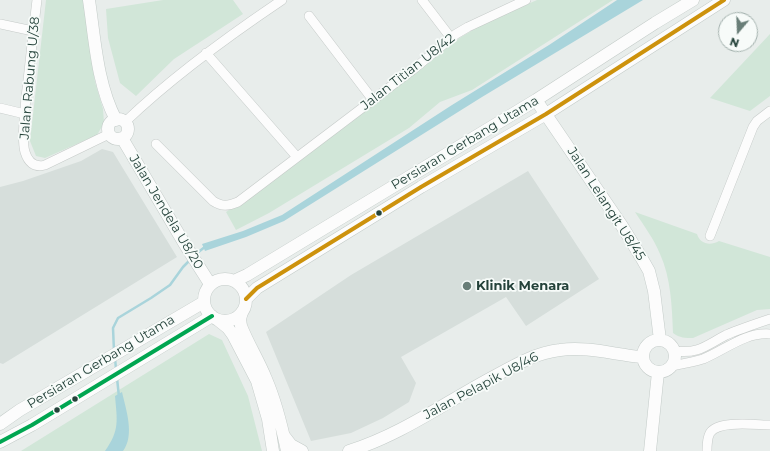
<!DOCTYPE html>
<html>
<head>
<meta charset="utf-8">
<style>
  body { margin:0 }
  #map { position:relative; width:770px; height:451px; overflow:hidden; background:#e8edeb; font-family:Montserrat,sans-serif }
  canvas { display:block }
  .north { position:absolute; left:718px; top:12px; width:40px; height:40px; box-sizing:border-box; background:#f7fbf9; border:1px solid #a3b1ad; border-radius:50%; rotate:199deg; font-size:11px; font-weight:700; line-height:16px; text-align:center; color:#24423a }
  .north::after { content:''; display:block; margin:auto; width:14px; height:18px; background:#697e78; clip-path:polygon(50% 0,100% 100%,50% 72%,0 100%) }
</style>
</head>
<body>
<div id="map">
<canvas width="770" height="451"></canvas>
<div class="north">N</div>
</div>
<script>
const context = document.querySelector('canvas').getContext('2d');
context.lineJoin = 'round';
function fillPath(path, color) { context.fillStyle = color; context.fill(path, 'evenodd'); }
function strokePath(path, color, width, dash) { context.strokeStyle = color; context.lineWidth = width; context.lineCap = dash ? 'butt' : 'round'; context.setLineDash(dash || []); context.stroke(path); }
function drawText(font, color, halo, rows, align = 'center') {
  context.font = font + ' Montserrat,sans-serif'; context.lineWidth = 3.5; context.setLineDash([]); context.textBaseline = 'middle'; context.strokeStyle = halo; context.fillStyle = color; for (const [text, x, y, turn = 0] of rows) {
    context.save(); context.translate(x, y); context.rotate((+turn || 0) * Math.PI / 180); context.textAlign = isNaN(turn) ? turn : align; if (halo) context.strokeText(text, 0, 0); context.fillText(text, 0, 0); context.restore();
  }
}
const built = new Path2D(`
  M102 149 113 152 177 257 3 364 0 363V187L23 181 81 161Z
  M528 171 599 279 526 326 506 297 401 357 416 383 409 402 383 418 351 433 311 441 266 332 351 275Z`);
const green = new Path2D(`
  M46 0H85L95 82 103 109 104 123 97 135 45 158 36 156 30 141Z
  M163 0H233L243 14 174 59 136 96 120 83 108 38 106 9Z
  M537 0H613L472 90 440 102 409 128 269 213 236 230 226 212 252 195 461 37 485 23Z
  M770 34V96L750 111 710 98Z
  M635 212 697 234C700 244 710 246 719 241L770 257V309L757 310 693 338C685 338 680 338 673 333 672 307 671 278 660 254 654 239 644 226 635 212Z
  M209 334 222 340 248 396 262 451H21Z`);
const water = new Path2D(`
  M617 0H643L482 97 284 221 246 237 205 251 202 244 243 231 282 215 452 105 549 45Z
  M122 392C126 410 135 435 123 451H105C120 430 117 420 115 396Z`);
const stream = new Path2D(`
  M196 254 206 246
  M114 351 113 328 118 318 151 298 170 285 183 267 191 259
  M115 358 116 369
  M117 378 119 397`);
const street = new Path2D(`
  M37 0C33 32 30 65 26 97 25 112 21 139 25 152 28 162 34 168 45 165L109 134
  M422 0 451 38
  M309 16 373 100
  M0 24 33 31
  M206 53 297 157
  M0 108 25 114
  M125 122C173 76 227 37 282 0
  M156 144 213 201C222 207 228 206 238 202L415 68 456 34 468 27 526 0
  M710 236 753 127 757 121 770 111
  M674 351C699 354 705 346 726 335 740 329 755 324 770 319
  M672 366C682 364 693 362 703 359 725 350 745 332 770 334
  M707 451C707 445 707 438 710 433 718 420 756 425 770 425`);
const secondary = new Path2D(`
  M89 0C95 40 97 84 116 120
  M536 100 622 226 641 257 649 271 654 291 660 340
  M108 129a10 10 0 1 1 20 0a10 10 0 1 1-20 0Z
  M122 138 184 243 210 284
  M204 300a21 21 0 1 1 42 0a21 21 0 1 1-42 0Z
  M234 281 247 275 536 100 655 23 693 0
  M246 299 257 288 421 187 546 114 724 0
  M242 312 240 319 241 326C248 344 259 361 266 379 276 402 282 427 287 451
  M218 320 228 328 233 335 257 381 268 419 273 451
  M643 356a16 16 0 1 1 32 0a16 16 0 1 1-32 0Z
  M0 424 20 410 204 302
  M284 436 291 445 302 451
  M0 442 32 425 212 316
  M349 451C401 435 446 402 493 377 515 365 535 353 560 350 587 346 616 355 642 357
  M650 451 658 372`);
const bus1 = new Path2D(`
  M0 442 32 425 212 316`);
const bus2 = new Path2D(`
  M246 299 257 288 421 187 546 114 724 0`);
const markers = [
  [379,213,3.5,"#24423a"],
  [467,286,5,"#697e78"],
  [75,399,3.5,"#24423a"],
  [57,410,3.5,"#24423a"]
];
const streetNames = [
  ["Jalan Titian U8/42",408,72,-38],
  ["Jalan Rabung U/38",30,78,-85],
  ["Persiaran Gerbang Utama",465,143,-31],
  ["Jalan Lelangit U8/45",606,204,57],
  ["Jalan Jendela U8/20",166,212,59],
  ["Persiaran Gerbang Utama",101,362,-31],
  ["Jalan Pelapik U8/46",481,386,-28]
];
const poiNames = [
  ["Klinik Menara",476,286]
];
fillPath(built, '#d6dedb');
fillPath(green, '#d1e6d8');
fillPath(water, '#a9d4db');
strokePath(stream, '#a9d4db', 2.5);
strokePath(street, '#c5cac8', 10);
strokePath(secondary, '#c3cbc8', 13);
strokePath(street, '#fcfcfc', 9);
strokePath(secondary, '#fcfcfc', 12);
strokePath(bus1, '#00a651', 4);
strokePath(bus2, '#cd920c', 4);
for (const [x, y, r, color] of markers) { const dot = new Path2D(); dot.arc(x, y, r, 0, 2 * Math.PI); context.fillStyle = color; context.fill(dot); strokePath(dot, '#f7fbf9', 1.5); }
drawText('13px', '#24423a', '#f7fbf9', streetNames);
drawText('bold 13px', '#24423a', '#f7fbf9', poiNames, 'left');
</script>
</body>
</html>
